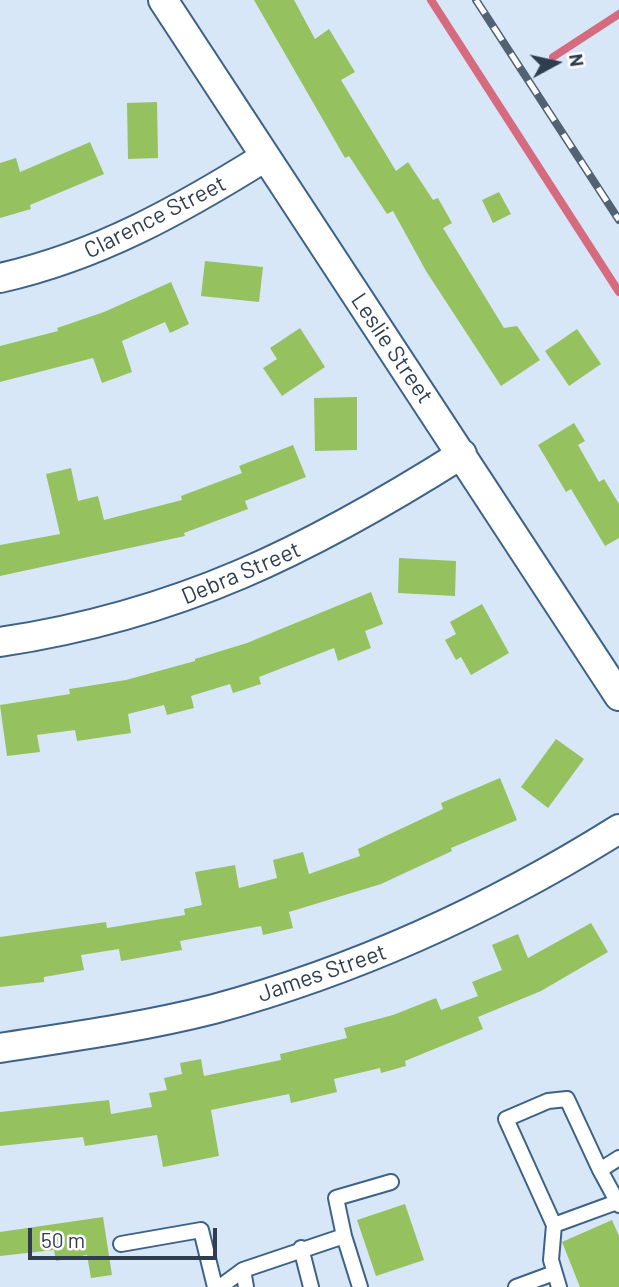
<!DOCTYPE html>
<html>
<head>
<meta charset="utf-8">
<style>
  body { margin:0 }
  #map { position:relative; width:619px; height:1287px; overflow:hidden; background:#d7e7f8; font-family:Barlow,sans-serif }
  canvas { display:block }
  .north { position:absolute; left:521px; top:28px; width:70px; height:70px; -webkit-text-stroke:5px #fff; paint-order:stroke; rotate:82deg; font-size:19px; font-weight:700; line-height:28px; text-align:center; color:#2e3e4e }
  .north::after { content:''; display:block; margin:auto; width:24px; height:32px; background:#2e3e4e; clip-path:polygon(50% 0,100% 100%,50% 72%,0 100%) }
  .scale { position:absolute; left:28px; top:1228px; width:189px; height:32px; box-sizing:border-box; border:4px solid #2e3e4e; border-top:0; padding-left:9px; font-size:21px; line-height:24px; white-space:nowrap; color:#2e3e4e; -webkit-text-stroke:5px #fff; paint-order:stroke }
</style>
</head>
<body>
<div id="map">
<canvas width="619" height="1287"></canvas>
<div class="north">N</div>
<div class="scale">50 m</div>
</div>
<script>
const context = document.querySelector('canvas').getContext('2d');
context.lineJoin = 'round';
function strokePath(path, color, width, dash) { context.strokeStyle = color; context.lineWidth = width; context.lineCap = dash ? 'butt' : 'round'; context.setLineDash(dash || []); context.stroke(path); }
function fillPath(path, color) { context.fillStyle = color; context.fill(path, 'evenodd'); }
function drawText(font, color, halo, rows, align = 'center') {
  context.font = font + ' Barlow,sans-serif'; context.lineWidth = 5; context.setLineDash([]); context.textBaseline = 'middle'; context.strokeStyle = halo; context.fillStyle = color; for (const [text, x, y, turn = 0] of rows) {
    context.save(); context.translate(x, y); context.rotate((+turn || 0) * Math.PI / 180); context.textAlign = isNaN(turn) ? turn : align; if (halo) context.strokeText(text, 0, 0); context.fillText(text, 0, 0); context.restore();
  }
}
const stream = new Path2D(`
  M431 0 619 292
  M553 57 619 14`);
const building = new Path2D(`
  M254 0H294L315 39 329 29 355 72 341 80 396 171 408 162 433 200 438 198 452 223 443 228 504 328 517 326 540 360 501 386 426 271 393 211 387 214 349 156 345 158Z
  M157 102 158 158 128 159 127 103Z
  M90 142 104 174 30 205 31 209 0 218V163L16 158 20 172Z
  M499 192 511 214 493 223 482 200Z
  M205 261 263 267 259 302 201 296Z
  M171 282 189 324 170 333 165 322 122 341 132 372 102 383 93 358 0 382V346L58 331 57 328 104 312Z
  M300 328 325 367 282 396 263 368 277 359 270 348Z
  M577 329 601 364 569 386 545 351Z
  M357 397V450L315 451 314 398Z
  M574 423 585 441 578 445 599 482 604 479 619 504V538L605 546 571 489 566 492 538 445Z
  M293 445 306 477 245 501 248 509 184 533 185 536 0 576V545L60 534 46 474 71 468 78 501 98 496 104 520 182 500 181 496 242 473 239 466Z
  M399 558 456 561 455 596 398 593Z
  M371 592 383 624 365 631 371 648 338 661 334 648 259 677 261 684 233 693 230 684 191 696 194 708 167 715 164 705 128 714 131 733 77 741 75 730 37 735 40 752 7 756 0 705 70 694 69 689 126 680 195 661V659L247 643Z
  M482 604 509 653 471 675 461 657 456 660 445 640 456 634 450 622Z
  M556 739 584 759 548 808 521 787Z
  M500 778 517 820 451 848 452 851 381 884 289 912 293 928 263 935 261 926 180 941 182 950 121 961 119 949 81 955 84 970 44 977V982L0 987V937L106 922 107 928 185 915 184 909 202 905 195 872 235 865 239 888 277 878 273 860 303 852 309 874 360 856 358 849 443 809 441 803Z
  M591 923 608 952 541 991 478 1017 483 1029 405 1061 406 1066 381 1073 380 1068 334 1079 337 1092 291 1103 289 1094 211 1110 219 1156 163 1167 157 1135 85 1146 83 1137 0 1146V1112L109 1100 111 1114 152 1107 149 1093 167 1090 164 1078 182 1074 180 1063 201 1059 204 1076 281 1060 280 1054 347 1038 344 1028 393 1015 436 998 441 1010 478 996 472 982 502 970 492 945 518 934 528 958Z
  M405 1204 424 1260 376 1276 357 1220Z
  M103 1217 112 1275 91 1278 87 1255 56 1261 54 1250 0 1256V1232Z
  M612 1220 619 1236V1287H580L562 1242Z`);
const service = new Path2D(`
  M619 1158 600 1170 619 1205
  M554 1225 617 1202
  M344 1236 336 1198 391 1182
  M121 1244 201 1230 215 1287
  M301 1248 311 1287
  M220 1287 243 1270
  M246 1287 243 1270 344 1236 360 1287
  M516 1287 554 1273
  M559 1287 551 1260 554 1225 506 1119 548 1101 567 1099 600 1170`);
const minor = new Path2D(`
  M163 0 619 696
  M0 278C98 256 180 210 265 157
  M0 642C180 615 310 550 462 454
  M0 1048C71 1037 143 1027 214 1009 357 970 493 908 619 829`);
const rail = new Path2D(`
  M476 0 619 220`);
const streetNames = [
  ["Clarence Street",155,217,-27],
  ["Leslie Street",392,348,56],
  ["Debra Street",241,573,-23],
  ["James Street",322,973,-19]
];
strokePath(stream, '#d66b80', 8);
fillPath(building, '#96c15f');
strokePath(service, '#3e6286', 18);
strokePath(minor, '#3e6286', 32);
strokePath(service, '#fff', 14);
strokePath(minor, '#fff', 28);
strokePath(rail, '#526272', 8);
strokePath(rail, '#fff', 5, [16]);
drawText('23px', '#2e3e4e', '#fff', streetNames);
</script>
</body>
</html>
